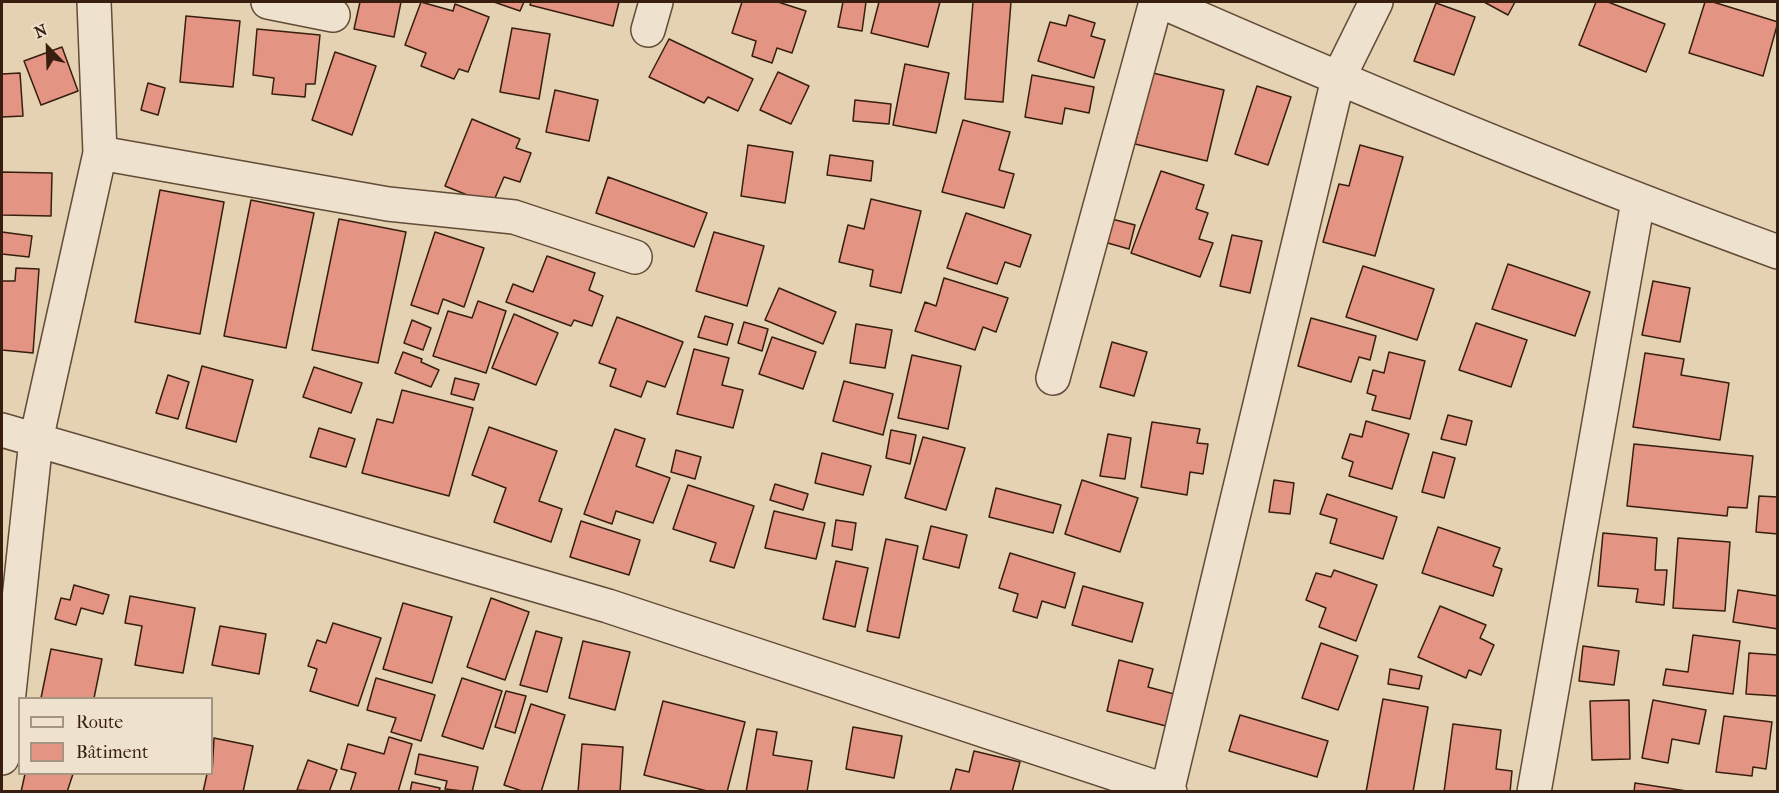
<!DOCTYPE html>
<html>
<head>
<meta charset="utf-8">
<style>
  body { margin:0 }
  #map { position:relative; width:1779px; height:793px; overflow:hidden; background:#e5d2b3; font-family:"IM FELL French Canon",serif }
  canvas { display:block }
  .frame { position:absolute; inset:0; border:3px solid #371e0e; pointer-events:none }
  .legend { position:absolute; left:18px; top:697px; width:195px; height:78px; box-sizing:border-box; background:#eee2ce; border:2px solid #a59481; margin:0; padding:8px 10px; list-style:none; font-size:18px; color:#371e0e }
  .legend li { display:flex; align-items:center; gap:12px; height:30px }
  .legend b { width:30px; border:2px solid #a59481 }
  .north { position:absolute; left:18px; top:18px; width:60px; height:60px; -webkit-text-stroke:4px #eee2ce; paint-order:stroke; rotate:337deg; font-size:16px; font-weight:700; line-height:24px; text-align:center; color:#371e0e }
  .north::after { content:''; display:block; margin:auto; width:21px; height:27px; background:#371e0e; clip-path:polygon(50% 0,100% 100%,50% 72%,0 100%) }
</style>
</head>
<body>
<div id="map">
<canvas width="1779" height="793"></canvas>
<div class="frame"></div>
<ul class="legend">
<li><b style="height:8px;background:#eee2ce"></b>Route</li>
<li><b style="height:16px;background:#e39483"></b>Bâtiment</li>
</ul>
<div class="north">N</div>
</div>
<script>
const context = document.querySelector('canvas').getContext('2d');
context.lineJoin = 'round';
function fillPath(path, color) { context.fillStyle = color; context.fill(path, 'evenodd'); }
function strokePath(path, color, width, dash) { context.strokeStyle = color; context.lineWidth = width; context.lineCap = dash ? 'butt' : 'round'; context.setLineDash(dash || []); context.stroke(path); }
const building = new Path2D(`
  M360 2H401L394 37 354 29Z
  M421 2 453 11 455 4 489 17 468 72 459 69 454 79 421 66 426 53 405 45Z
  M494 2H524L520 11Z
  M531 2H619L613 26 530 5Z
  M742 2H778L806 11 792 53 777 48 772 63 752 56 756 41 732 33Z
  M843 2H866L862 31 838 27Z
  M879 2H940L928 47 871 33Z
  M973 2H1011L1003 102 965 99Z
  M1484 2H1515L1508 15Z
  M1596 2H1608L1665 24 1646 72 1579 45Z
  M1705 2H1713L1778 22 1763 76 1689 53Z
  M1436 3 1475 17 1454 75 1414 61Z
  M1069 15 1095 23 1091 36 1105 40 1094 78 1038 61 1050 22 1066 26Z
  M186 16 240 21 233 87 180 82Z
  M512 28 550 34 539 99 500 92Z
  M257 29 320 35 315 84H306L305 97 272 94 274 78 253 75Z
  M669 39 753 79 738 111 708 97 704 103 649 77Z
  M62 47 78 91 41 105 24 61Z
  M335 52 376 66 352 135 312 120Z
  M905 64 949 73 936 133 893 125Z
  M778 72 809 86 791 124 760 110Z
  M20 73 23 116 2 117V74Z
  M1153 73 1224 90 1207 161 1135 144Z
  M1032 75 1094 87 1089 113 1065 108 1062 124 1025 117Z
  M148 83 165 88 158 115 141 110Z
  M1257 86 1291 97 1268 165 1235 154Z
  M555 90 598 100 589 141 546 132Z
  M855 100 891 104 889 124 853 121Z
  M472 119 520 139 516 148 531 153 520 182 504 177 492 205 445 186Z
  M963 120 1010 132 999 170 1014 174 1004 208 942 192Z
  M748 145 793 152 785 203 741 196Z
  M1360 145 1403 157 1375 256 1323 242 1339 184 1349 186Z
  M830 155 873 161 871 181 827 175Z
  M1161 171 1204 185 1196 209 1208 213 1199 239 1213 243 1200 277 1131 253Z
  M2 172 52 173 51 216 2 215Z
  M608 177 707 213 694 247 596 213Z
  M160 190 224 202 200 334 135 322Z
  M871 199 921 211 901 293 870 286 873 270 839 262 848 225 864 229Z
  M251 200 314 213 286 348 224 336Z
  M966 213 1031 235 1020 267 1005 262 997 284 947 268Z
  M1104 217 1135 225 1129 249 1097 240Z
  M339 219 406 232 378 363 312 350Z
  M2 232 32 236 29 257 2 254Z
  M435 232 484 248 464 307 443 299 438 314 411 305Z
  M714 232 764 246 747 306 696 291Z
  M1232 235 1262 241 1250 293 1220 286Z
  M547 256 595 273 589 290 603 296 592 326 574 320 571 326 506 302 513 284 533 292Z
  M1508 264 1590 292 1575 336 1492 309Z
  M1363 266 1434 289 1417 340 1346 317Z
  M16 268 39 269 33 353 2 350V281H15Z
  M944 278 1008 298 996 332 983 327 975 350 915 331 925 302 936 306Z
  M1653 281 1690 288 1680 342 1642 335Z
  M779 288 836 312 823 344 765 320Z
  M478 301 506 311 486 373 433 356 448 311 472 318Z
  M514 314 558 333 536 385 492 368Z
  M705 316 733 324 727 345 698 337Z
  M617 317 683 342 665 387 647 381 641 397 610 386 616 369 599 363Z
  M1311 318 1376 336 1370 360 1359 357 1351 382 1298 366Z
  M412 320 431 328 423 350 404 343Z
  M744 322 768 329 762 351 738 343Z
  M1476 323 1527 340 1511 387 1459 370Z
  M856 324 892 330 885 368 850 363Z
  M772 337 816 352 803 389 759 374Z
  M1112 342 1147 352 1134 396 1100 387Z
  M694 349 729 358 722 385 743 390 733 428 677 414Z
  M403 352 422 359 421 362 439 370 431 387 395 373Z
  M1389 352 1425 361 1410 419 1372 410 1376 396 1367 393 1373 370 1384 373Z
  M1645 353 1684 359 1681 375 1729 383 1720 440 1633 427Z
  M912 355 961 366 948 429 898 418Z
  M202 366 253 380 236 442 186 428Z
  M314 367 362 383 351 413 303 397Z
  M168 375 189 382 178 419 156 413Z
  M455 378 479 384 474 400 451 394Z
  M844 381 893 394 883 435 833 421Z
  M402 390 473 408 449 496 362 473 377 419 393 423Z
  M1448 415 1472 421 1466 445 1441 439Z
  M1366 421 1409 434 1392 489 1349 476 1353 462 1342 458 1350 434 1362 437Z
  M1152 422 1200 429 1197 443 1208 444 1203 474 1190 472 1187 495 1141 487Z
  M489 427 557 451 539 501 562 509 551 542 494 522 506 488 472 475Z
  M319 428 355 439 346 467 310 457Z
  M615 429 645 439 636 466 670 478 653 523 616 511 612 524 584 514Z
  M891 430 916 435 910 464 886 458Z
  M1108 434 1131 438 1125 479 1100 476Z
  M923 437 965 448 946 510 905 498Z
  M1634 444 1753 456 1747 508 1728 507 1727 516 1627 506Z
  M676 450 701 457 695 479 671 472Z
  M1433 452 1455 458 1444 498 1422 492Z
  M822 453 871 466 863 495 815 483Z
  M1082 480 1138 498 1120 552 1065 534Z
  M1274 480 1294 483 1290 514 1269 512Z
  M775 484 808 494 803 510 770 500Z
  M688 485 754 506 734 568 710 561 716 543 673 529Z
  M996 488 1061 505 1053 533 989 517Z
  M1327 494 1397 517 1383 559 1330 543 1337 519 1320 514Z
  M1759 496 1778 497V534L1756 532Z
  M774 511 825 523 816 559 765 548Z
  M836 520 856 523 852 550 832 546Z
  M581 521 640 540 629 575 570 557Z
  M931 526 967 535 959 568 923 559Z
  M1438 527 1500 548 1493 566 1502 569 1493 596 1422 573Z
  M1603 533 1657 538 1655 570H1667L1664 605 1636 602 1638 589 1598 586Z
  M1678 538 1730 542 1725 611 1673 608Z
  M886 539 918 546 899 638 867 631Z
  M1010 553 1075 573 1065 608 1042 601 1037 618 1013 611 1018 594 999 588Z
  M836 561 868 568 855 627 823 619Z
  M1334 570 1377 585 1356 641 1319 627 1326 608 1306 600 1316 573 1331 577Z
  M74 585 109 595 103 614 81 608 76 625 55 619 61 598 70 600Z
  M1083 586 1143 603 1132 642 1072 625Z
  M1738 590 1778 596V629L1733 622Z
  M130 596 195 608 183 673 135 665 142 626 125 623Z
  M491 598 529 612 505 680 467 667Z
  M403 603 452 617 432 683 383 669Z
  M1440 606 1486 625 1480 638 1494 645 1481 675 1469 670 1466 678 1418 657Z
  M333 623 381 638 358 706 310 691 317 669 308 666 317 640 326 643Z
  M220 626 266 634 259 674 212 665Z
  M536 631 562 638 547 692 520 685Z
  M1693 635 1740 641 1733 694 1663 685 1666 669 1688 672Z
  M583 641 630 652 615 710 569 698Z
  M1321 643 1358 656 1338 710 1302 698Z
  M1583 646 1619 651 1614 685 1579 681Z
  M51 649 102 659 94 698H41Z
  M1749 653 1778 655V696L1746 694Z
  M1119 660 1153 669 1148 687 1174 694 1166 726 1107 711Z
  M1390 669 1422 676 1419 689 1388 684Z
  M376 678 435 695 421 741 391 732 396 718 367 710Z
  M462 678 502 691 483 749 442 736Z
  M506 691 526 696 515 733 495 727Z
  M1383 699 1428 707 1413 792H1366Z
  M1629 700 1630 759 1592 760 1590 701Z
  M1653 700 1706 710 1699 744 1672 739 1668 763 1642 758Z
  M663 701 745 722 727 792H711L644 775Z
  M531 704 565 715 541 792H525L504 785Z
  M1240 715 1328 741 1317 777 1229 751Z
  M1724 716 1772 722 1766 769 1753 767 1752 776 1716 772Z
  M1453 724 1501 730 1496 769 1512 771 1510 792H1444Z
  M853 727 902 736 894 778 846 769Z
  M757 729 777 732 773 755 812 761 807 792H746Z
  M389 737 412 744 398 792H350L356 773 341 769 348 744 384 754Z
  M214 738 253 746 243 792H203L207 774H212Z
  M582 744 623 747 620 792H578Z
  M974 751 1020 762 1012 792H950L956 769 969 772Z
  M419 754 478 767 472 792 445 789 447 781 415 774Z
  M308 760 337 770 329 792 297 790Z
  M25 774H73L67 792H21Z
  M412 782 440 788 439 792H410Z
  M1635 783 1693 792H1634Z`);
const minor = new Path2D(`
  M268 2 333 15
  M1162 2C1365 91 1569 176 1778 252
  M648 30 656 2
  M100 153 388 204 514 217 635 257
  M1053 378 1156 2
  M2 430 608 606 1170 792
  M2 758 36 440 100 153 94 2
  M1167 792 1338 79 1376 2
  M1534 792 1638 201`);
fillPath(building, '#e39483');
strokePath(building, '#371e0e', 1.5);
strokePath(minor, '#624b37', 36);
strokePath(minor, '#eee2ce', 33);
</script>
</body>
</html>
